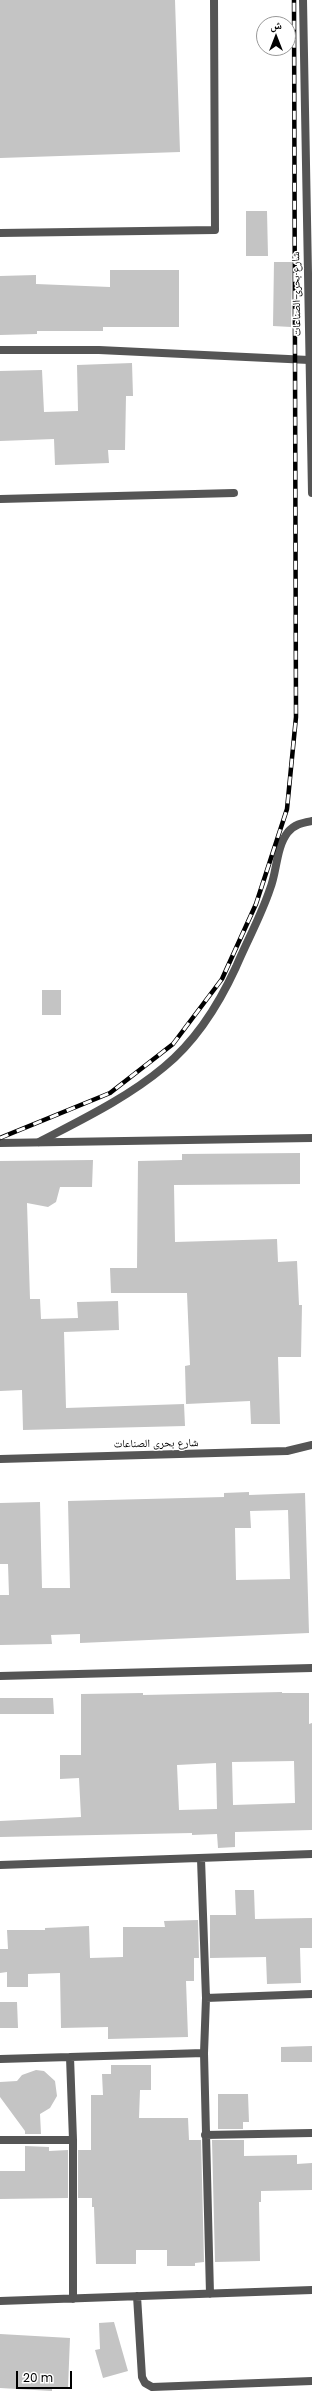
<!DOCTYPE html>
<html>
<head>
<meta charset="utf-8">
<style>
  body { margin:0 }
  #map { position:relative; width:312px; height:2405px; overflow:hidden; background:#fff; font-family:Poppins,"Noto Naskh Arabic",sans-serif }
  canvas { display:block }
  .north { position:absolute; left:256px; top:16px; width:40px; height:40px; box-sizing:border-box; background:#fff; border:1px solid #999; border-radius:50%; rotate:0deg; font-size:11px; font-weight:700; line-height:16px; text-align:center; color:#000 }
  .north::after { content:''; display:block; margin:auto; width:14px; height:18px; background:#000; clip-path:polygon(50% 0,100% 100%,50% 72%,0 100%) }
  .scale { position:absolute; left:16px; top:2371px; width:56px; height:18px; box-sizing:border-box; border:2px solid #000; border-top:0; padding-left:5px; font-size:12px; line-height:14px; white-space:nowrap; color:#000; -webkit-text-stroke:3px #fff; paint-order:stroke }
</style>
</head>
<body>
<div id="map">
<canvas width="312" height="2405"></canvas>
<div class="north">ش</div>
<div class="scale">20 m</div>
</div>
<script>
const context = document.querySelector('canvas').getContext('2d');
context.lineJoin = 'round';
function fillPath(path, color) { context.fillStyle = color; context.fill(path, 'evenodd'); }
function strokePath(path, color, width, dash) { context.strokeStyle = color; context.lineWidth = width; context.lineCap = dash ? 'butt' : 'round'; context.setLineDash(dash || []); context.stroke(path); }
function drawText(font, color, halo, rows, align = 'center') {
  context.font = font + ' Poppins,"Noto Naskh Arabic",sans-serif'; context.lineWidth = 3; context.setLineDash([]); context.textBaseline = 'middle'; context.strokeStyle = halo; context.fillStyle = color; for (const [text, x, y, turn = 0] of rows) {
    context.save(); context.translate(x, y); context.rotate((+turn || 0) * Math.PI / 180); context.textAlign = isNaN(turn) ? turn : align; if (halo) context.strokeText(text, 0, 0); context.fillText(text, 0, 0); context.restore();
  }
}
const building = new Path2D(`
  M0 0H175L180 152 0 158Z
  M246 211H267L268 256H246Z
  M274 262H292L291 327 273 326Z
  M110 270H179V327H103V331H37V334L0 335V276L36 275V284L110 287Z
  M132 363 133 396H126L125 450H108L109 463 55 465 54 439 0 441V371L42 370 44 412 78 411 77 365Z
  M42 990H61V1015H42Z
  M300 1153V1184L174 1185 175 1242 277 1239 278 1262 297 1261 299 1305H302L301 1357H278L280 1424H251L250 1401 186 1404 185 1366 190 1365 187 1293H111L110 1268H137L138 1161 182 1160V1154Z
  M93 1160 92 1187H60L56 1202 48 1207 27 1203 30 1299H40L41 1319 78 1318 77 1302 118 1301 119 1330 64 1332 66 1408 184 1404 185 1426 23 1430 22 1390 0 1391V1161Z
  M249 1492V1495L305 1493 309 1633 80 1643V1634L51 1635 52 1644 0 1645V1595H9L8 1564H0V1503L40 1502 42 1588H70L68 1501 224 1497V1493ZM288 1510 290 1579 236 1580 235 1528H251L250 1511Z
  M282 1692V1693H309V1724L312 1723V1830L235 1832V1847L218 1848 217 1834 192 1835V1833L0 1837V1821L81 1817 79 1778 60 1779V1755H81V1694L143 1693V1695ZM294 1761 295 1803 233 1805 232 1762ZM216 1763 217 1809 179 1810 177 1765Z
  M0 1698H53L54 1714H0Z
  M235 1890H254L255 1919 312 1918V1948H300L301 1983 267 1984 266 1957 210 1958V1915H236Z
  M198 1920 199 1958H194V1981H186L188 2037 108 2039V2027L61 2028 60 1973 28 1974V1987H7V1972L0 1973V1949H8L7 1930H45V1928L89 1926 90 1958 123 1957V1927H165L164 1921Z
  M0 2002H17L18 2028H0Z
  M312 2046V2062H281V2047Z
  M111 2065H151V2090H140L139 2118H188L189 2140H201L204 2262 195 2263V2266H167V2250H136V2264H96L94 2207H92V2198H78V2150H91V2095H103L102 2074H111Z
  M36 2070 44 2071 55 2081 57 2096 50 2108 40 2114 41 2134H25V2131L0 2097V2082L17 2081 22 2075Z
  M218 2094H248L249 2122H243V2129H218Z
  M212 2140H244V2156L297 2155V2164L312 2163V2190L261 2191V2202H259L260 2261 215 2262Z
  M25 2146 49 2147V2151L68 2150V2198L0 2199V2171H25Z
  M114 2322 128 2371 103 2378 95 2350 100 2349 99 2323Z
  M0 2334 70 2338 68 2388 52 2387V2391L0 2388Z`);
const service = new Path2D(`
  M0 233 215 230 214 0
  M0 350H99L309 360
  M0 499 234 493
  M39 1142C81 1120 127 1098 164 1067 196 1041 219 1004 236 967 247 941 261 916 270 889 277 872 276 847 288 832 295 824 302 823 312 821`);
const minor = new Path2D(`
  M0 1676 312 1668
  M201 1859 206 1998 204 2053 210 2294
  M0 1865 312 1854
  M206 1998 312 1994
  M70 2057 204 2053
  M0 2059 70 2057 73 2140
  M205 2135 312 2133
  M0 2140H73V2299
  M137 2296 142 2377 145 2383 152 2387 312 2381
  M0 2301 312 2290`);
const tertiary = new Path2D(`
  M303 0 312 493
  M0 1143 312 1138
  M0 1459 287 1451 312 1445`);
const rail = new Path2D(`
  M0 1138 110 1093 173 1044 222 979 256 904 287 809 296 717 294 0`);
const streetNames = [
  ["شارع بحرى الصناعات",297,294,-91],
  ["شارع بحرى الصناعات",156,1444,-1]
];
fillPath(building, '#c4c4c4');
strokePath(service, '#555', 8);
strokePath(minor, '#555', 8);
strokePath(tertiary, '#555', 8);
strokePath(rail, '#000', 4.5);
strokePath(rail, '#fff', 3, [9]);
drawText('11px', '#000', '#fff', streetNames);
</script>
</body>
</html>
